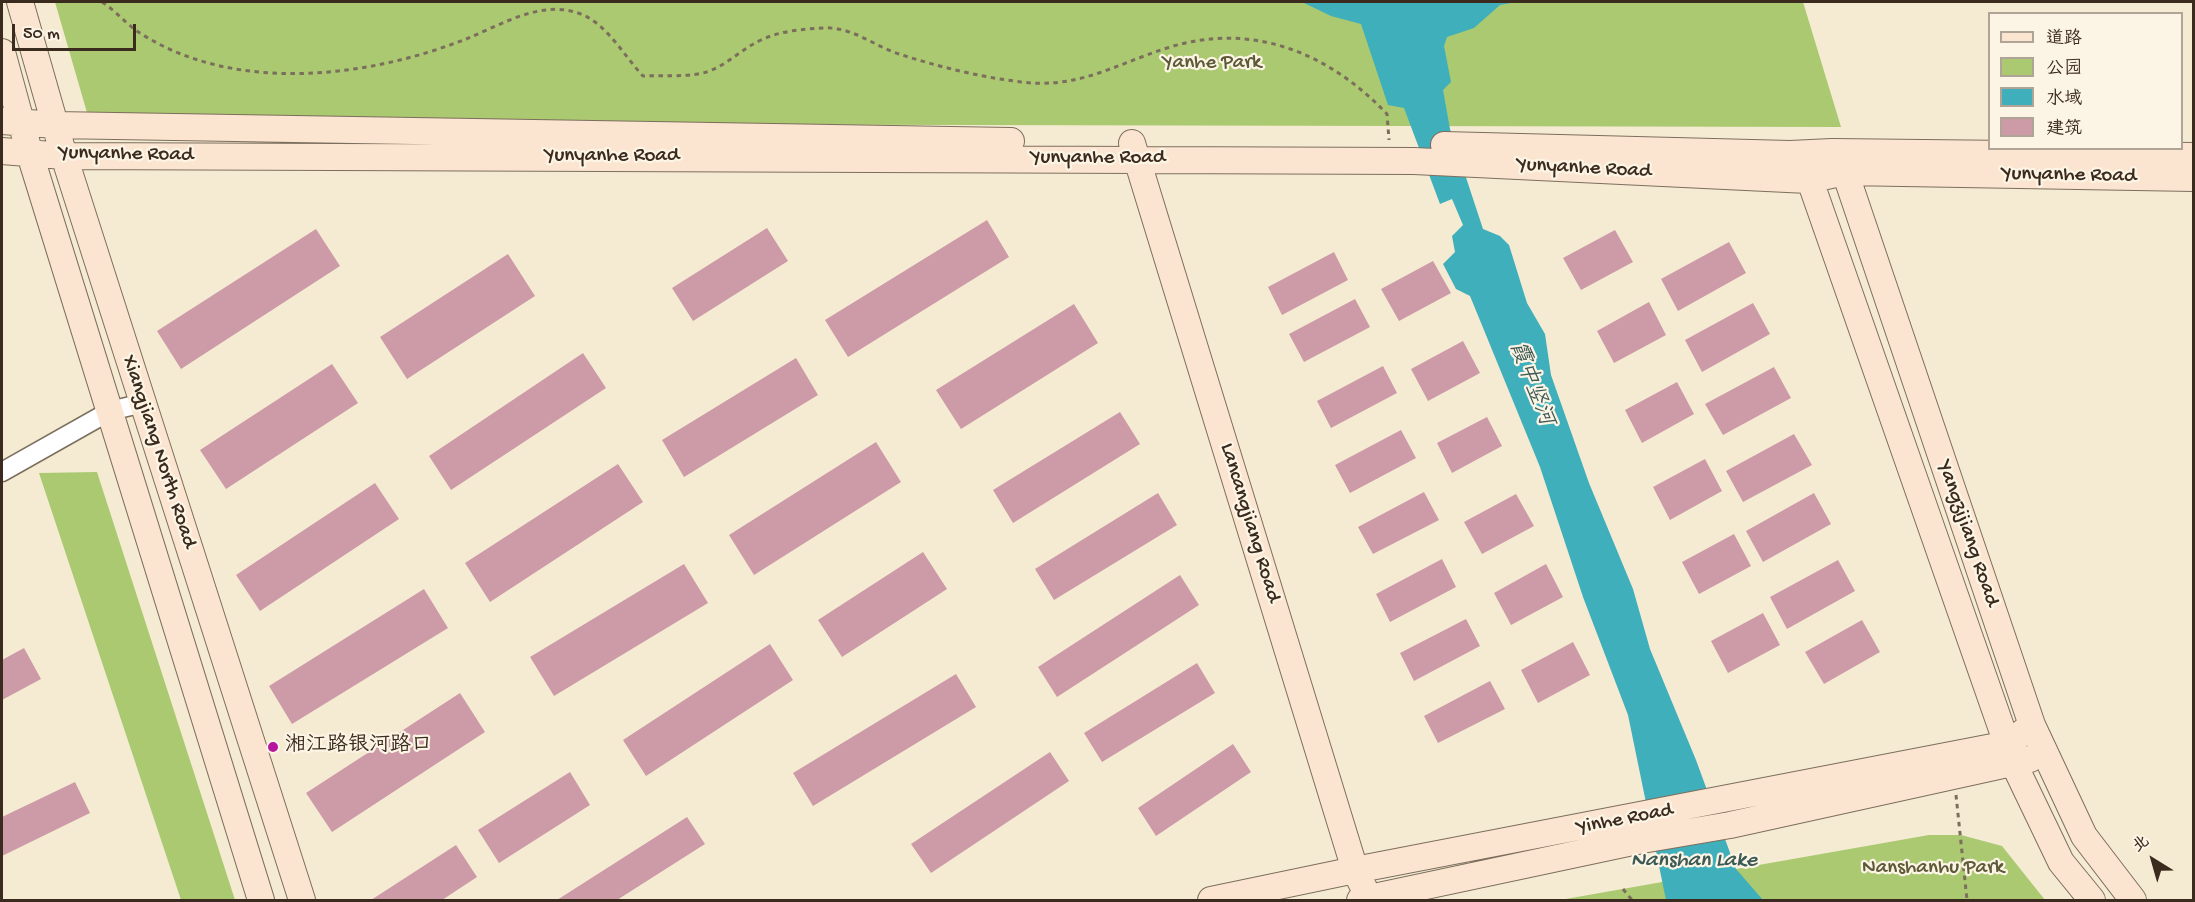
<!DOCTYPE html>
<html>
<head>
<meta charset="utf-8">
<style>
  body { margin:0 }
  #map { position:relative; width:2195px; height:902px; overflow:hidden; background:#f5ebd2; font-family:"Gochi Hand","LXGW WenKai TC",sans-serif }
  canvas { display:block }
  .frame { position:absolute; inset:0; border:3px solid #3b2a1e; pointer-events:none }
  .legend { position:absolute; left:1988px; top:12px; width:195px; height:138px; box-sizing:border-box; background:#fcf5e5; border:2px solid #afa495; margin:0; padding:8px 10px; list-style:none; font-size:18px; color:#3b2a1e }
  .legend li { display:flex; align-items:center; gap:12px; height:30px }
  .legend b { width:30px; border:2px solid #afa495 }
  .north { position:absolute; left:2123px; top:830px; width:60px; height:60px; -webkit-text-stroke:4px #fcf5e5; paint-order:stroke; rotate:323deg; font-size:16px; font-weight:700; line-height:24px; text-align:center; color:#3b2a1e }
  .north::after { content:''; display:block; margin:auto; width:21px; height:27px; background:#3b2a1e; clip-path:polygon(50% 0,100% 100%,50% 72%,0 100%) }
  .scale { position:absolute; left:12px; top:24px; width:124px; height:27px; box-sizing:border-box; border:3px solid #3b2a1e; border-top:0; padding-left:8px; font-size:18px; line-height:21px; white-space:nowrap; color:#3b2a1e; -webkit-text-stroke:4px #fcf5e5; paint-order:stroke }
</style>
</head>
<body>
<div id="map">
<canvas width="2195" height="902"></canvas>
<div class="frame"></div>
<ul class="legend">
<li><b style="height:8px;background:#fce5d0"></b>道路</li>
<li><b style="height:16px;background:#aac970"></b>公园</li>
<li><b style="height:16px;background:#40afbc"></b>水域</li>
<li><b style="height:16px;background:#cd9aa8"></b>建筑</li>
</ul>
<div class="north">北</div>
<div class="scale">50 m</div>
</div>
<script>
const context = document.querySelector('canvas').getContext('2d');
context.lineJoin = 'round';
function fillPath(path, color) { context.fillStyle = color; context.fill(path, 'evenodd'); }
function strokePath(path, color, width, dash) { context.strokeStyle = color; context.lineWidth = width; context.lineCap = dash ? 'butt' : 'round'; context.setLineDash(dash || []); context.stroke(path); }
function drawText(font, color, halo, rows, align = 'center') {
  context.font = font + ' "Gochi Hand","LXGW WenKai TC",sans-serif'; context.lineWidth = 4.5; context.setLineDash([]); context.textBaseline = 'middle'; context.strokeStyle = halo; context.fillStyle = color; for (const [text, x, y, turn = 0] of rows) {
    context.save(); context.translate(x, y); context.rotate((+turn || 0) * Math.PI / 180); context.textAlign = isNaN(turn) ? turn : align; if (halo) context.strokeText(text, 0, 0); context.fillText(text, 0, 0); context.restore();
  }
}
const green = new Path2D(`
  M55 2H1803L1841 127 90 123Z
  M97 472 235 900H181L39 473Z
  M1929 835H1961L2002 846 2045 900H1560Z`);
const water = new Path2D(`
  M1302 2H1516L1500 5 1474 28 1447 37 1444 46 1451 82 1443 90 1450 129 1483 229 1500 236 1509 245 1527 303 1545 334 1551 375 1589 483 1633 589 1650 649 1696 760 1736 869 1763 900H1666L1628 715 1583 597 1540 467 1470 296 1456 289 1443 264 1455 252 1452 236 1463 225 1452 199 1440 204 1404 108 1388 105 1361 24 1331 16Z`);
const building = new Path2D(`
  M987 220 1009 257 848 357 825 320Z
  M767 228 788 261 693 321 672 288Z
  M316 229 340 266 181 369 157 331Z
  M1615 230 1633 262 1581 290 1563 258Z
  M1729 242 1746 273 1678 311 1661 279Z
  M1334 252 1348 280 1282 315 1268 287Z
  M508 254 535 296 407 379 380 337Z
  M1433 261 1451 293 1399 321 1381 289Z
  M1355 299 1370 327 1304 362 1289 334Z
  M1649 302 1666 335 1614 363 1597 331Z
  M1753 303 1770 334 1702 372 1685 340Z
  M1074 304 1098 343 961 429 936 390Z
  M1463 341 1480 373 1428 401 1411 369Z
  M583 353 606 388 451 490 429 456Z
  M796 358 818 395 684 477 662 440Z
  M332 364 358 403 226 489 200 450Z
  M1383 366 1397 393 1331 428 1317 401Z
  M1774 367 1791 398 1723 435 1705 404Z
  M1677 382 1694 414 1642 443 1625 410Z
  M1120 412 1140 444 1013 523 993 490Z
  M1487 417 1502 446 1452 473 1437 443Z
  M1401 430 1416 458 1350 493 1335 465Z
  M1794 434 1812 465 1743 502 1726 471Z
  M876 442 901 482 754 575 729 535Z
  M1705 459 1722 491 1670 520 1653 487Z
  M618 464 643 502 490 602 465 563Z
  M375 483 399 519 260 611 236 575Z
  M1424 492 1439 520 1373 554 1358 527Z
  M1158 493 1177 525 1054 600 1035 569Z
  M1814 493 1831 524 1763 562 1746 531Z
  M1516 494 1534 526 1482 554 1464 522Z
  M1734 534 1751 566 1699 594 1682 562Z
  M923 552 947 589 842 657 818 620Z
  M1442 559 1456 587 1390 622 1376 594Z
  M1838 560 1855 591 1787 629 1770 597Z
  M684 564 708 603 554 696 530 657Z
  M1546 564 1563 597 1511 625 1494 593Z
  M1180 575 1199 605 1057 697 1038 667Z
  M424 589 448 628 292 724 269 686Z
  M1763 613 1780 645 1728 673 1711 641Z
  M1466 619 1480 646 1414 681 1400 653Z
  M1862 620 1880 652 1824 684 1805 652Z
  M1573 642 1590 675 1538 703 1521 670Z
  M770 644 793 680 646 776 623 740Z
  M24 648 41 679 2 700V660Z
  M1197 663 1215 693 1102 762 1084 733Z
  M956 674 976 707 813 806 793 773Z
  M1490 681 1505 709 1438 743 1424 716Z
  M460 693 485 732 332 832 306 793Z
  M1233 744 1251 772 1156 836 1138 808Z
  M1050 752 1069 781 931 873 911 844Z
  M570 772 590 805 499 863 478 830Z
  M75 782 90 813 2 856V817Z
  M687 817 705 844 617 900H557Z
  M456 845 477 877 442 900H371Z`);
const path = new Path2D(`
  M102 2C116 11 126 24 140 33 234 94 367 78 466 39 501 25 540 0 578 13 606 22 624 56 643 76 661 75 680 77 698 74 723 70 739 50 761 40 780 31 802 29 823 28 851 26 874 46 899 54 936 66 976 76 1014 81 1075 91 1111 66 1167 48 1251 21 1328 52 1387 114L1389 140
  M1956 795 1967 900
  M1623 889 1632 900`);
const street = new Path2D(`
  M2 472 110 411 143 403`);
const secondary = new Path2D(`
  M20 2 64 156 302 900
  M2 52 29 151 261 900
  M2 121 55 125 1011 141
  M1132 143 1355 870 1370 900
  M1444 145 1790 154 1832 152 2194 156
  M2 151 64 156 1414 161 1808 180 1845 172 2194 178
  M1836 158 1845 172 2032 725 2084 836 2133 900
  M1799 167 1812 186 2014 764 2061 862 2092 900
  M1211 900 1355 870 2008 744 2032 725
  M1360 900 1642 840 1730 825 2030 759`);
const markers = [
  [273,747,6,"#b5179e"]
];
const parkNames = [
  ["Yanhe Park",1212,64],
  ["Nanshanhu Park",1933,869]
];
const streetNames = [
  ["Yunyanhe Road",126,155,1],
  ["Yunyanhe Road",612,157],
  ["Yunyanhe Road",1098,159],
  ["Yunyanhe Road",1584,169,3],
  ["Yunyanhe Road",2069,176,1],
  ["Xiangjiang North Road",158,452,72],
  ["Lancangjiang Road",1249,523,73],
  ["Yangzijiang Road",1967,534,71],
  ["Yinhe Road",1625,820,-11]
];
const poiNames = [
  ["湘江路银河路口",285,747]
];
const waterNames = [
  ["霞中竖河",1530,384,69],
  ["Nanshan Lake",1694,862]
];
fillPath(green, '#aac970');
fillPath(water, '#40afbc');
fillPath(building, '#cd9aa8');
strokePath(street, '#7c6e5d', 21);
strokePath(secondary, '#7c6e5d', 28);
strokePath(path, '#7c6e5d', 3, [4.5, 4.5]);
strokePath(street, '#fff', 18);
strokePath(secondary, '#fce5d0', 26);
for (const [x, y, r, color] of markers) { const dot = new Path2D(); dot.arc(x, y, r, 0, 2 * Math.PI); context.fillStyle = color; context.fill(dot); strokePath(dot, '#fcf5e5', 2); }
drawText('21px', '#5c5a37', '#fcf5e5', parkNames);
drawText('21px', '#3b2a1e', '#fcf5e5', streetNames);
drawText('21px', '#3b2a1e', '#fcf5e5', poiNames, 'left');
drawText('italic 22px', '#3d5955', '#fcf5e5', waterNames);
</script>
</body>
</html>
